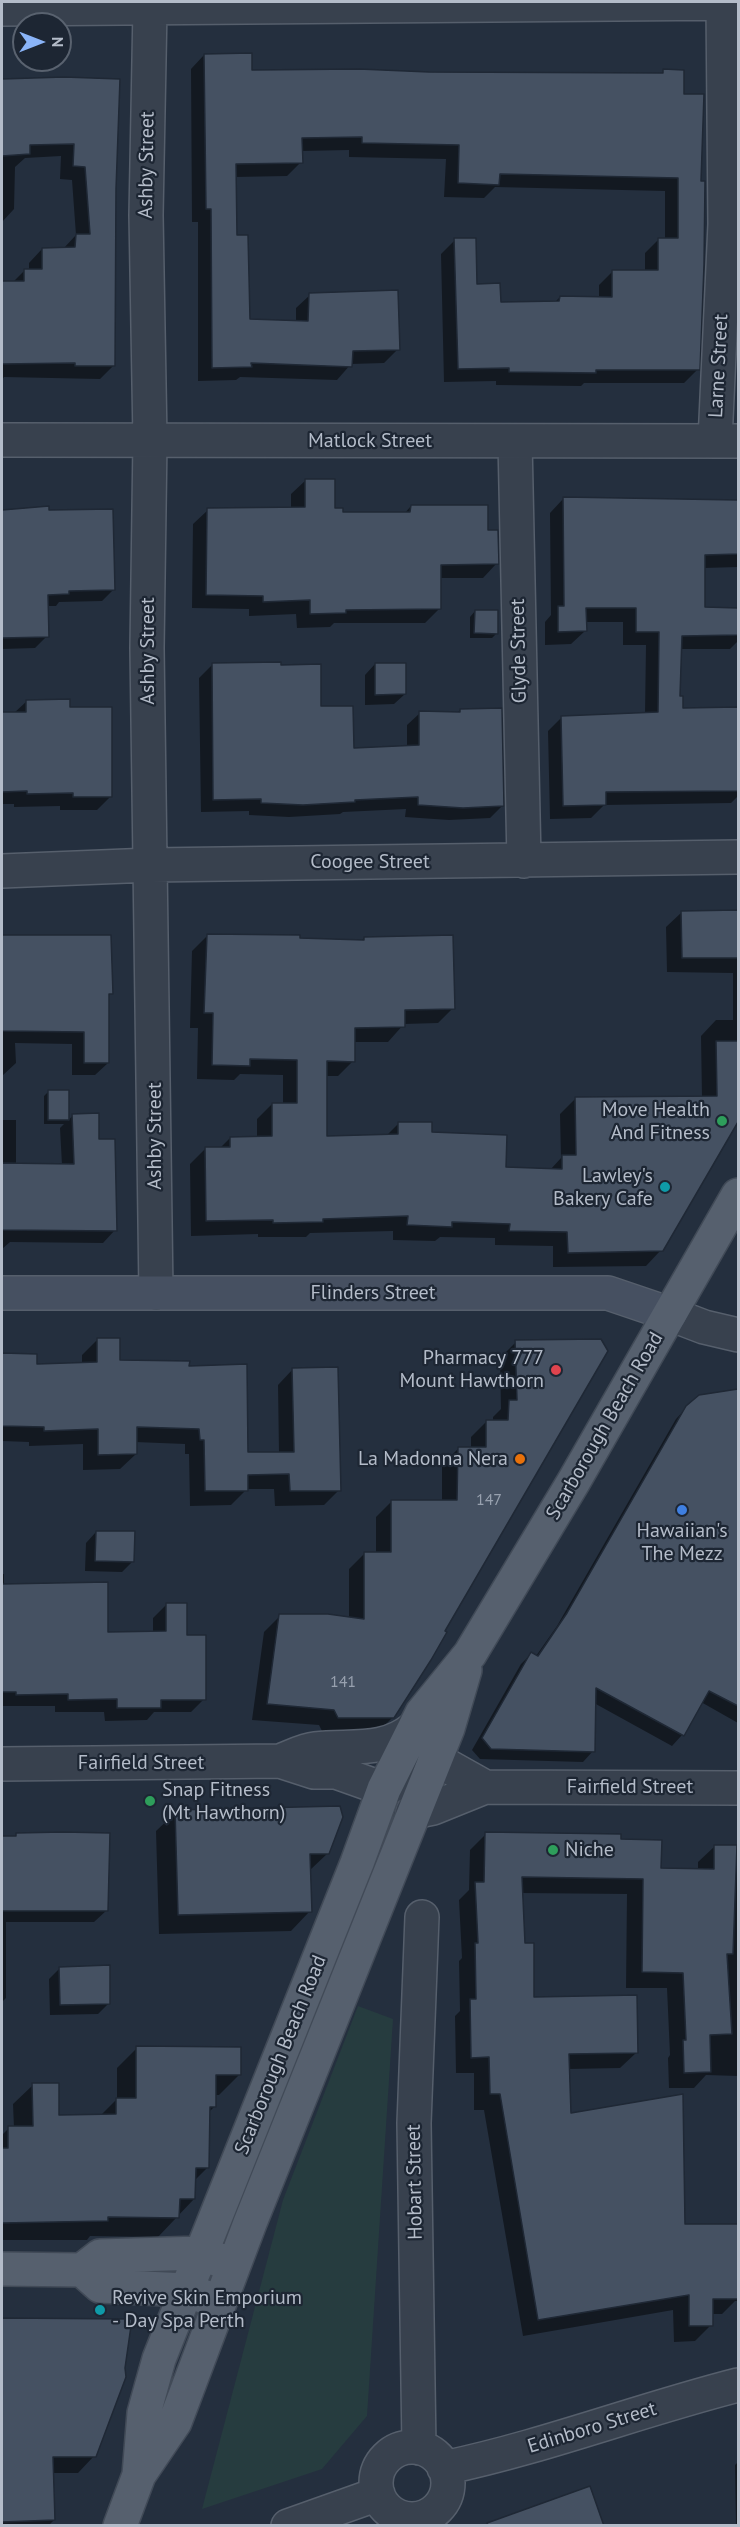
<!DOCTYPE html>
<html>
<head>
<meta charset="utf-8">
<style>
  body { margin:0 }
  #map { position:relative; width:740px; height:2527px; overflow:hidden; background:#242f3e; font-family:"PT Sans",sans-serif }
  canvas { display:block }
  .frame { position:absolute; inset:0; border:3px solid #b4bcc9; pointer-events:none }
  .north { position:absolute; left:12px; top:12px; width:60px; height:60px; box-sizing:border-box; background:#1d2633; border:2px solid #59626f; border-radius:50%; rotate:90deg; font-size:16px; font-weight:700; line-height:24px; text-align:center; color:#b4bcc9 }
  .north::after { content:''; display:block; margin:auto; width:21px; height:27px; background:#8ab4f8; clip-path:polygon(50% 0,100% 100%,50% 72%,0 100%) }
</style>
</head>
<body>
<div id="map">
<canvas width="740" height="2527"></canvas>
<div class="frame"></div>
<div class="north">N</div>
</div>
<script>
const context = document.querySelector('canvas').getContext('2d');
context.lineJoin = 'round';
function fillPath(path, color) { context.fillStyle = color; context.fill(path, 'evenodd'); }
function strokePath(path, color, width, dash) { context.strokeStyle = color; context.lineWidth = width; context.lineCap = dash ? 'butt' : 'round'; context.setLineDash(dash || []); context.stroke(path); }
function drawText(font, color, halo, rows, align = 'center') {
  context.font = font + ' "PT Sans",sans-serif'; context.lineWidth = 4.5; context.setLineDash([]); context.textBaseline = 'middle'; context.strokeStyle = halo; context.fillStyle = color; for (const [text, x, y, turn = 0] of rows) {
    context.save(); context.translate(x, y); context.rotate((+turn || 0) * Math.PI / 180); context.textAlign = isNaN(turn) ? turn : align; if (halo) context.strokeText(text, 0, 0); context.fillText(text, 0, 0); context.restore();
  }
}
const green = new Path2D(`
  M358 2006 393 2019 367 2416 322 2469 202 2509 283 2200Z`);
const shadow = new Path2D(`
  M204 55 251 71 660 74 664 71 682 95 700 183 698 369 684 383H584L581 386 496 385V381L444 382 441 254 455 240 475 286 499 303 555 302 560 297 599 298V285L613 271 645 272V253L659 239H665V191L495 187 484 198 444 197 446 159 349 157V150L301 151V162L287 176 235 177V237L249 320 296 322V308L310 295 398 349 384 363 351 364 337 380 240 377 236 380 198 381V222H192L191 69Z
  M2 81H22L114 189V365L100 379 4 377 2 380V283H12L24 271H29V263L42 249H63L76 235 72 180 60 179 61 156 25 158 15 167 14 209 2 222Z
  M306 480 334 509 341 514H404L411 506 486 531 497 563 483 578H439V609L425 623H334L330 627 297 628 296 614 249 616V609L192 608 193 524 208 510 291 509V494Z
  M563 499 738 502V567L704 568 703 608 738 610V641L730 649H680L679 697 682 709 738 708V796L731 803 604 805 591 818 550 819 548 731 562 717 645 714 646 645H623V622H585V631L571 644 545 645V622L551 615 550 513Z
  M2 511 48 512 114 589 102 601 59 602 56 606H47V636L35 648 2 649Z
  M475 611 497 633 492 638H470V617Z
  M375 664 405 694 394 704 365 705V675Z
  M212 665 320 707 352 750 407 747V725L420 713H457L460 710 503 805 490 818 449 820 405 817 406 809 343 812 340 814 289 817 249 815V811L201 812 199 678Z
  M27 701 69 709 111 796 97 810H60V806L14 807V804H2V714L14 713Z
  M738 911V1119L661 1250 646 1266 553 1267V1246L495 1245V1238L440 1237 435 1241 393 1240V1231L310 1233 306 1237H258V1234L191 1236 190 1164 205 1149 220 1148 230 1138H257V1119L272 1104H283V1075L240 1074 234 1080 197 1079 198 1028H190L192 951 207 936 361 941 364 938 453 1008 438 1023 404 1024 388 1042H353V1061L338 1076H326V1137L386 1136 399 1123 430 1133 504 1169 550 1170 561 1158 560 1114 575 1099 702 1098 701 1036 716 1020H733V973L667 972 666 927 682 912Z
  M2 935 110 936 111 993 108 997V1063L95 1075H72V1044L15 1043 16 1063 2 1076Z
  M49 1091H68V1121L73 1115 98 1141 115 1230 103 1243 10 1242 2 1249V1120H16V1164L62 1165 60 1128 64 1124H44V1096Z
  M97 1340 119 1361 188 1367 246 1454 279 1453 278 1385 293 1369 339 1490 324 1505 275 1506 274 1489H247L231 1505 190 1506 189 1454H185V1444L135 1442 136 1454 120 1469 83 1470V1444L29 1446V1442L2 1441V1356L36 1355V1366L82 1364V1355Z
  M600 1340 393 1717 377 1733H323L319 1725 252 1720 264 1632 280 1616 349 1619V1569L364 1554H376V1517L392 1501 442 1502V1464L458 1449H471V1437L487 1421 493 1422V1417L501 1409 500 1358 516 1342Z
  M738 1391V1723L701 1702 682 1735 672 1746 594 1703 593 1751 583 1762 480 1759 472 1750 521 1664 531 1654 536 1656 557 1626 676 1419 687 1407 719 1392Z
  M96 1532 132 1562 122 1572 85 1571 86 1543Z
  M2 1574H4V1585L107 1633 153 1632V1618L166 1605 185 1637 204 1699 191 1712H154L147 1720 105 1721 104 1712H55V1706H2Z
  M176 1812 328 1853 309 1871 310 1911 291 1931 159 1934 156 1831Z
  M486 1834 620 1841 660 1870H698V1862L715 1846 735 1866H738V2076L706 2075 694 2088H669L668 2058 670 2055 667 1988H626L627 1894 521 1893 524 1945 533 1999 637 2052 620 2068 568 2069 569 2115 683 2226H738V2301H735L722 2314H711V2325L695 2341 674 2342 673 2310 523 2336 484 2110H474V2073H456L455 2016 460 2011 459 1961 462 1958 459 1900 469 1890 470 1850Z
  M16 1835 107 1910 94 1922H6V1998L2 2002V1838H13Z
  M60 1968 109 2003 98 2014 50 2015 49 1979Z
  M137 2048 239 2075 219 2095H215V2106L208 2113V2167L194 2181V2199L158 2237 90 2236 87 2240H2V2135L9 2128H14L13 2104 33 2085 57 2116H100L117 2099V2068Z
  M2 2320H130L94 2456 78 2473H52L54 2520 48 2526H2Z
  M738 2462V2526H736L735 2465Z`);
const building = new Path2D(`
  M252 53V70L359 69 429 72 663 73V69L684 70V94H704L701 181H705L704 265 700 370H596V373L509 372V368L458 369 454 238H476L477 284 500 283 501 302 559 301 560 296 612 297V270H658V238H678V178L500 174 499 185 458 183 459 145 362 143V137L302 138 303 163 236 164 237 235H248L250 319 308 321 309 293 398 290 400 350 353 351 352 367 251 363 252 367 212 368 211 209H206L204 54Z
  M64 77 120 79 116 189 115 366H75V363L2 364V281H24V269H42V248L75 247 76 234H90L85 167 73 166 74 144 30 145V154L2 156V79Z
  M305 479H335V508H343V512H410L411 505H488V530H498L499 564 441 565V609L346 610V613L310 614V600L263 602V596L206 595 207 508 305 507Z
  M563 497 738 500V554L705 555V607L738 608V635L682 636 680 696H683V708L738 707V791L606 792V805L563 806 561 716 658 712 659 632H636V608H586L587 631 558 632V606H564Z
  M49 506V510L113 509 115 590 69 591V594L48 595 49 637 2 638V510Z
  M475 610H498V634L474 633Z
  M281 662V665L321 664V706H353L354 748 419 745V711L460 712V709L502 708 504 806 463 808 418 805V797L355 800V802L303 805 261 803V799L213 800 212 663Z
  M375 663H406V694L375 695Z
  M70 699V707H112V797H73V793L27 794V791L2 792V712H26V700Z
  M738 910V958H682L681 911Z
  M207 934 300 935V938L364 940V937L453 935 455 1009 405 1010V1027L355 1028V1062L327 1061V1136L398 1134V1122H432V1132L507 1135 506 1167 562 1169V1155H576L575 1097 717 1096 716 1041H738V1122L663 1251 568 1253 567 1232 509 1231 510 1224 452 1222V1227L407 1225 408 1216 323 1219V1222L273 1223V1220L206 1221 205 1147H230V1137L272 1136V1103H297V1060L250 1059V1066L212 1065 213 1013H204Z
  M2 935H111L113 994H109V1063H84V1032L2 1031Z
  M48 1090H69V1120H48Z
  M99 1113V1139H115L117 1231 2 1230V1163L74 1164 72 1114Z
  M97 1338H120V1360L190 1361 189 1366 247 1364 248 1452H294L292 1368 338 1367 341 1491H290L289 1474 248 1475V1491H205L204 1440H200L199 1429 137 1427V1454L98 1455V1429L44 1431V1427L2 1426V1353L37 1354V1364L97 1362Z
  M601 1339 608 1351 445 1631 447 1632 431 1660 394 1718H338L334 1710 267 1704 279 1614H328L364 1619V1552H391V1500H457L458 1447H486V1420H508L509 1400H517L515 1340Z
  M738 1389V1706L709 1691 684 1736 596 1688 595 1752 491 1749 482 1738 531 1652 538 1656 567 1613 686 1406 699 1395Z
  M96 1531H135L134 1562 95 1561Z
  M108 1582V1632L166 1631V1603H187V1635H206V1700H161V1708H117V1699L68 1700V1694L16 1695V1692H2V1584Z
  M340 1806 343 1817 329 1854H310L312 1912 178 1915 175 1810Z
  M63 1832 110 1833 108 1911H2V1836H16V1833Z
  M485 1832 621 1834V1839L662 1840 661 1868 714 1869V1845H737L733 1954H727L732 2034 710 2035 711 2072 684 2073 683 2040H686L683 1973 642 1972 643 1879 522 1877 525 1943H534V1997L637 1995 638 2053 569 2054 571 2113 683 2094 685 2224H738V2299H713V2326H689V2295L538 2320 500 2094H490L489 2057 471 2058 470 1999H476L475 1943H478L475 1882H484Z
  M110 1965V2004L60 2005 59 1967Z
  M136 2046 241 2047V2075H216V2107H210L209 2168H196L195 2199H180L179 2218 108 2217V2221L2 2223V2148H8V2126H33L32 2083H59V2115L116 2114V2098H136Z
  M2 2318 132 2319 125 2368 126 2377 96 2457H53L55 2520 2 2522Z
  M590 2486 604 2526H488L487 2523Z`);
const street = new Path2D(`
  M150 8 146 215 150 440 147 648 156 1293
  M2 9 738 3
  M2 440 738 441
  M515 441 524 861
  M715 441 725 224 723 3
  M2 871 151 865 738 857
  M670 1314 704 1327 738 1335
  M280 1761 314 1772H336L384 1789 414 1777 435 1759 485 1787
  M2 1764 280 1761C291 1757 304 1750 315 1749 352 1745 384 1753 414 1728
  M413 1812 433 1808 485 1787 738 1788
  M376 2483a36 36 0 1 1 72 0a36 36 0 1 1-72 0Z
  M419 2448 414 2123 422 1917
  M444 2468C544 2447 640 2410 738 2385
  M288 2526 378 2494`);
const secondary = new Path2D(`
  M2 1293H608L670 1314`);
const primary = new Path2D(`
  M2 2269 82 2270 100 2256 201 2253 219 2260
  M82 2270 100 2286 187 2290 205 2297
  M139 2475 144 2413 159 2359 357 1863 384 1789 422 1713 470 1654 574 1481 738 1195
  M120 2526 139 2475 175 2422 250 2223 448 1728 465 1670`);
const markers = [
  [722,1121,6,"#2e9e5b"],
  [665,1187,6,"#0f9aa8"],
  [556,1370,6,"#e0444e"],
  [520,1459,6,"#e8710a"],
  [682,1510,6,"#3f7fe0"],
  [150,1801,6,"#2e9e5b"],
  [553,1850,6,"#2e9e5b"],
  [100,2310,6,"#0f9aa8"]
];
const numberNames = [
  ["147",489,1500],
  ["141",343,1682]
];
const streetNames = [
  ["Ashby Street",147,165,-89],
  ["Larne Street",719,366,-87],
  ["Matlock Street",370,441],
  ["Ashby Street",148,651,-90],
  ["Glyde Street",519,651,-91],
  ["Coogee Street",370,862],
  ["Ashby Street",155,1136,-90],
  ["Flinders Street",373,1293],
  ["Scarborough Beach Road",605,1426,-60],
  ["Fairfield Street",141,1763],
  ["Fairfield Street",630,1787],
  ["Scarborough Beach Road",281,2055,-68],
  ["Hobart Street",415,2182,-91],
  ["Edinboro Street",592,2428,-17]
];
const poiNames = [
  ["Move Health",710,1110],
  ["And Fitness",710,1133],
  ["Lawley's",653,1176],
  ["Bakery Cafe",653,1199],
  ["Pharmacy 777",544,1358],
  ["Mount Hawthorn",544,1381],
  ["La Madonna Nera",508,1459],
  ["Hawaiian's",682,1531,"center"],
  ["The Mezz",682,1554,"center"],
  ["Snap Fitness",162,1790,"left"],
  ["(Mt Hawthorn)",162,1813,"left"],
  ["Niche",565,1850,"left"],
  ["Revive Skin Emporium",112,2298,"left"],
  ["- Day Spa Perth",112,2321,"left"]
];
fillPath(green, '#263c3f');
fillPath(shadow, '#0007');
fillPath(building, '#455162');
strokePath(building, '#1f2835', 1.5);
strokePath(street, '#565f6c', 36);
strokePath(secondary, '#565f6c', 36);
strokePath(primary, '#414a57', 36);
strokePath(street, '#38414e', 33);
strokePath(secondary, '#465061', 33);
strokePath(primary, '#56606e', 33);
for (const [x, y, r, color] of markers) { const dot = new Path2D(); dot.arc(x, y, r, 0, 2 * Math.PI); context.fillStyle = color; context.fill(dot); strokePath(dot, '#1d2633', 2); }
drawText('16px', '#98a1af', null, numberNames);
drawText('20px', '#b4bcc9', '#1d2633', streetNames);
drawText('20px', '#b4bcc9', '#1d2633', poiNames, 'right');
</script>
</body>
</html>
